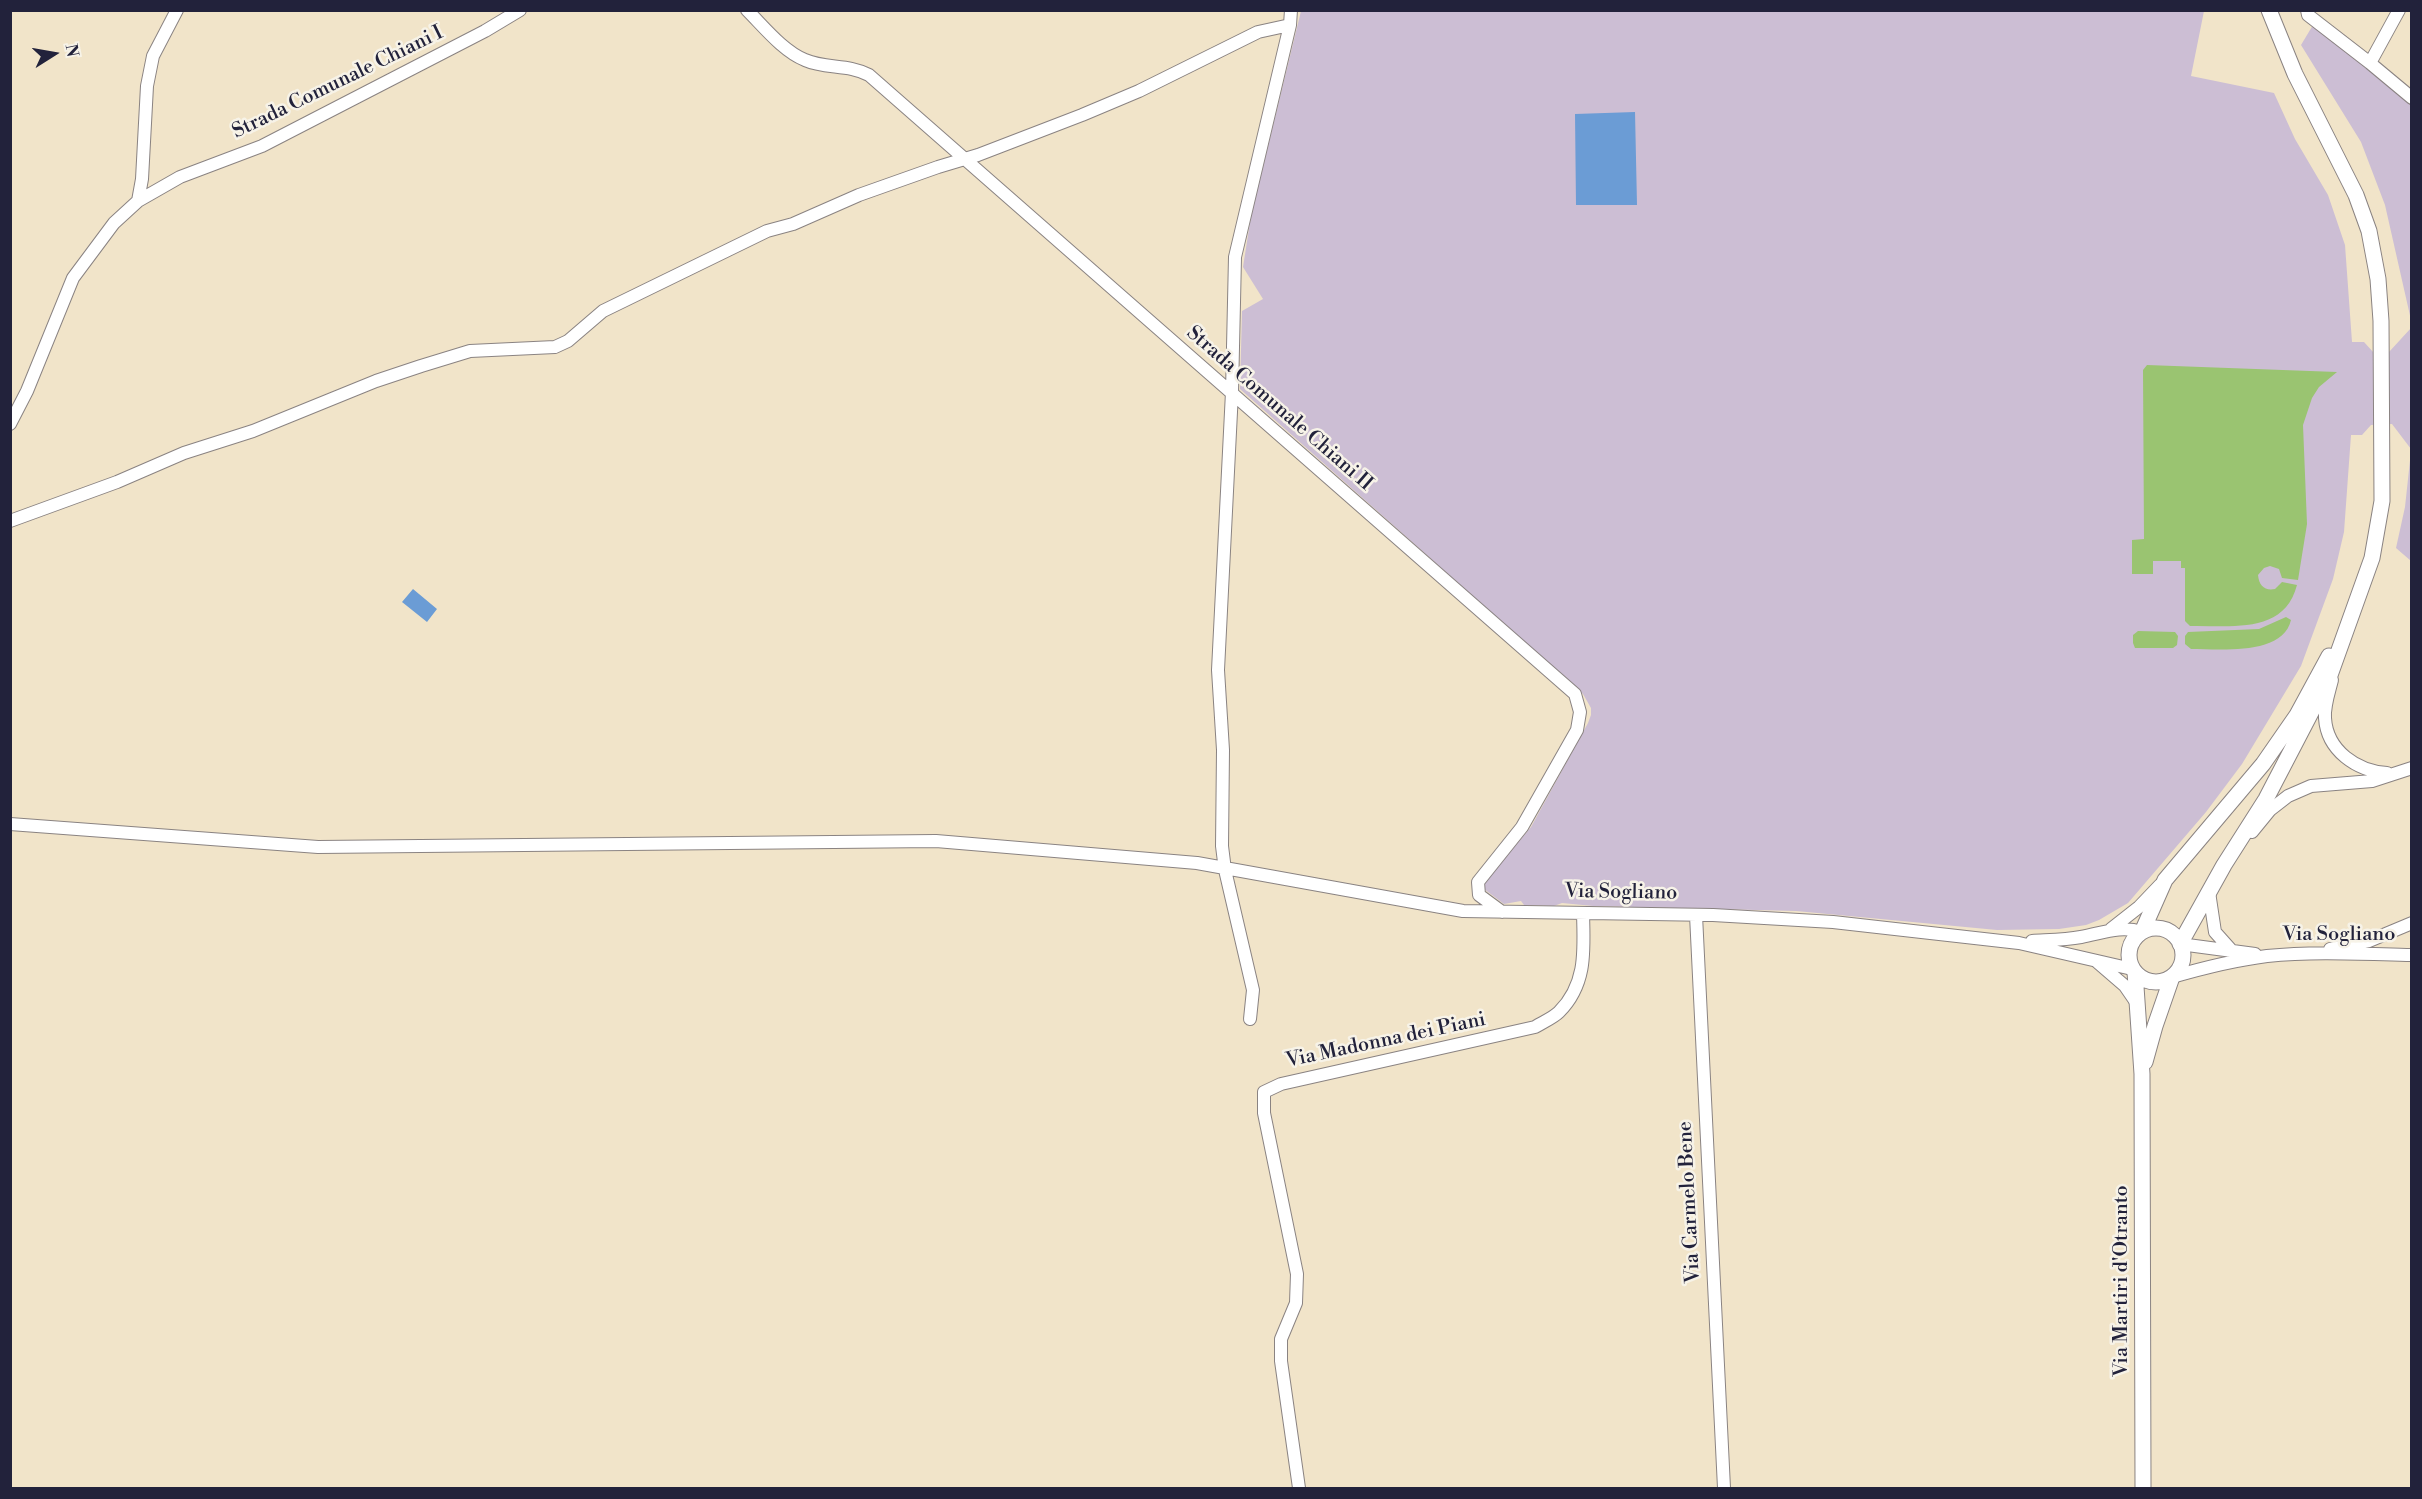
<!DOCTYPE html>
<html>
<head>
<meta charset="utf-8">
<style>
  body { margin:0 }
  #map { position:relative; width:2422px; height:1499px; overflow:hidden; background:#f1e4c9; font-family:"Libre Bodoni",serif }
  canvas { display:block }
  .frame { position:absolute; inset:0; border:12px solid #22223b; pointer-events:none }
  .north { position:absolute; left:24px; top:24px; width:60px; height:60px; -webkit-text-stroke:4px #f7f3e8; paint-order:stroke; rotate:79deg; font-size:16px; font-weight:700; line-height:24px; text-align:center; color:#22223b }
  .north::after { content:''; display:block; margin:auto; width:21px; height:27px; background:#22223b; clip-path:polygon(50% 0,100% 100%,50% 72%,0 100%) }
</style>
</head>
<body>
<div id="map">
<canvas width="2422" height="1499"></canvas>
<div class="frame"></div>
<div class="north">N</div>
</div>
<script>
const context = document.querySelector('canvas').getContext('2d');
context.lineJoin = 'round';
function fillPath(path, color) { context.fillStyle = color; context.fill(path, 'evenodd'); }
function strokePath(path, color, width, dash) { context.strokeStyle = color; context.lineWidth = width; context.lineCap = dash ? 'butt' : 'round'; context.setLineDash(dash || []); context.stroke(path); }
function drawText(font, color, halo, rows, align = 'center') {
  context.font = font + ' "Libre Bodoni",serif'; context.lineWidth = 5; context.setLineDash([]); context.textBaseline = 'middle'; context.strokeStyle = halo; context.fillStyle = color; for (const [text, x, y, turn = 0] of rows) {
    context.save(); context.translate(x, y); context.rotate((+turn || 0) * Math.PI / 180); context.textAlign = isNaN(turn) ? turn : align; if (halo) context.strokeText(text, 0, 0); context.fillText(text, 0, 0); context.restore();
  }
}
const industrial = new Path2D(`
  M1301 11H2204L2191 76 2274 93 2295 139 2328 195 2345 245 2352 342H2364L2374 353 2389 352 2411 328V449L2392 424 2371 425 2362 435H2351L2344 532 2333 579 2301 666 2242 764 2206 812 2128 903 2099 920 2086 925 2059 929 1997 930 1796 911 1593 906 1562 903 1554 906 1524 905 1521 901 1504 904 1484 889V883L1531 827 1588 723 1591 715V708L1583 694 1240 389 1242 311 1263 299 1243 267 1251 216Z
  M2313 25 2411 102V320L2385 205 2361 142 2301 45Z
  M2411 451V561L2396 548 2405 507Z`);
const green = new Path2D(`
  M2147 365 2337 372 2319 387 2312 398 2303 425 2307 524 2298 580 2282 578 2279 569 2270 566 2264 568 2258 575C2259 586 2265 591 2275 589L2282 582 2297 585C2284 635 2231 625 2190 626L2185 621V568H2181V561H2153V574H2132V540L2144 539 2143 370Z
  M2286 617 2291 620C2283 656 2219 649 2191 649L2185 644V636L2188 632 2259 629Z
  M2138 631 2175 632 2178 636 2177 645 2173 648H2135L2133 643V635Z`);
const water = new Path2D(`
  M1635 112 1637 205H1576L1575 114Z
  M413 589 437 609 427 622 402 602Z`);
const minor = new Path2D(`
  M747 10C764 27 783 51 805 60 825 69 849 64 869 75L1575 694 1580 712 1577 730 1522 827 1478 882 1479 895 1502 912
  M2307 10 2308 15 2370 63 2412 98
  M2370 63 2399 10
  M138 201 142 179 147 86 153 56 177 10
  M10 424 27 391 73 278 114 223 138 201 180 177 262 146 485 31 520 10
  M10 521 117 482 184 453 253 431 376 381 421 366 470 351 555 347 568 341 603 311 767 231 793 224 859 195 938 167 978 155 1082 115 1139 91 1258 32 1290 25
  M2332 680C2329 692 2324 706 2325 718 2327 751 2357 771 2387 773
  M10 824 318 847 936 841 1197 863 1463 911 1713 915 1833 922 2019 943 2132 969
  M2252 832 2270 810 2288 796 2311 786 2372 781 2412 768
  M2209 892 2215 932 2232 951
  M1696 915 1724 1488
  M2111 929 2139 907 2160 885
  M2032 941C2048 940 2065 940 2081 937 2103 933 2120 925 2142 932
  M2180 944 2255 954
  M2330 949 2369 941 2412 923
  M2096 961 2125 986 2136 1002
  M2172 977C2203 968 2235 960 2267 956 2315 951 2364 954 2412 955
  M1250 1019 1253 990 1225 870 1222 846 1223 750 1218 670 1232 392 1235 257 1290 25 1291 10
  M1299 1488 1281 1361V1339L1296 1303 1297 1274 1264 1113V1092L1281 1084 1535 1027C1543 1022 1553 1018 1559 1012 1587 984 1584 950 1583 914`);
const major = new Path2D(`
  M2129 955a27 27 0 1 1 54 0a27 27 0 1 1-54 0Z
  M2142 932 2165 880 2263 764 2297 715 2329 656
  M2180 944 2224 865 2266 799 2329 678 2372 558 2382 501 2381 321 2378 279 2369 231 2356 195 2295 74 2269 10
  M2135 972 2142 1074 2143 1488
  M2145 1062 2155 1026 2172 977`);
const streetNames = [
  ["Strada Comunale Chiani I",338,83,-26],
  ["Strada Comunale Chiani II",1279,409,41],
  ["Via Sogliano",1621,893,1],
  ["Via Sogliano",2339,935],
  ["Via Madonna dei Piani",1386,1041,-12],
  ["Via Carmelo Bene",1690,1202,-93],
  ["Via Martiri d'Otranto",2122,1281,-90]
];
fillPath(industrial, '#ccbed4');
fillPath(green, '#9ac471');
fillPath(water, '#6b9cd5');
strokePath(minor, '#8a8382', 14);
strokePath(major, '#8a8382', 17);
strokePath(minor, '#fff', 12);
strokePath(major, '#fff', 15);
drawText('20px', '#22223b', '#f7f3e8', streetNames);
</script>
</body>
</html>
